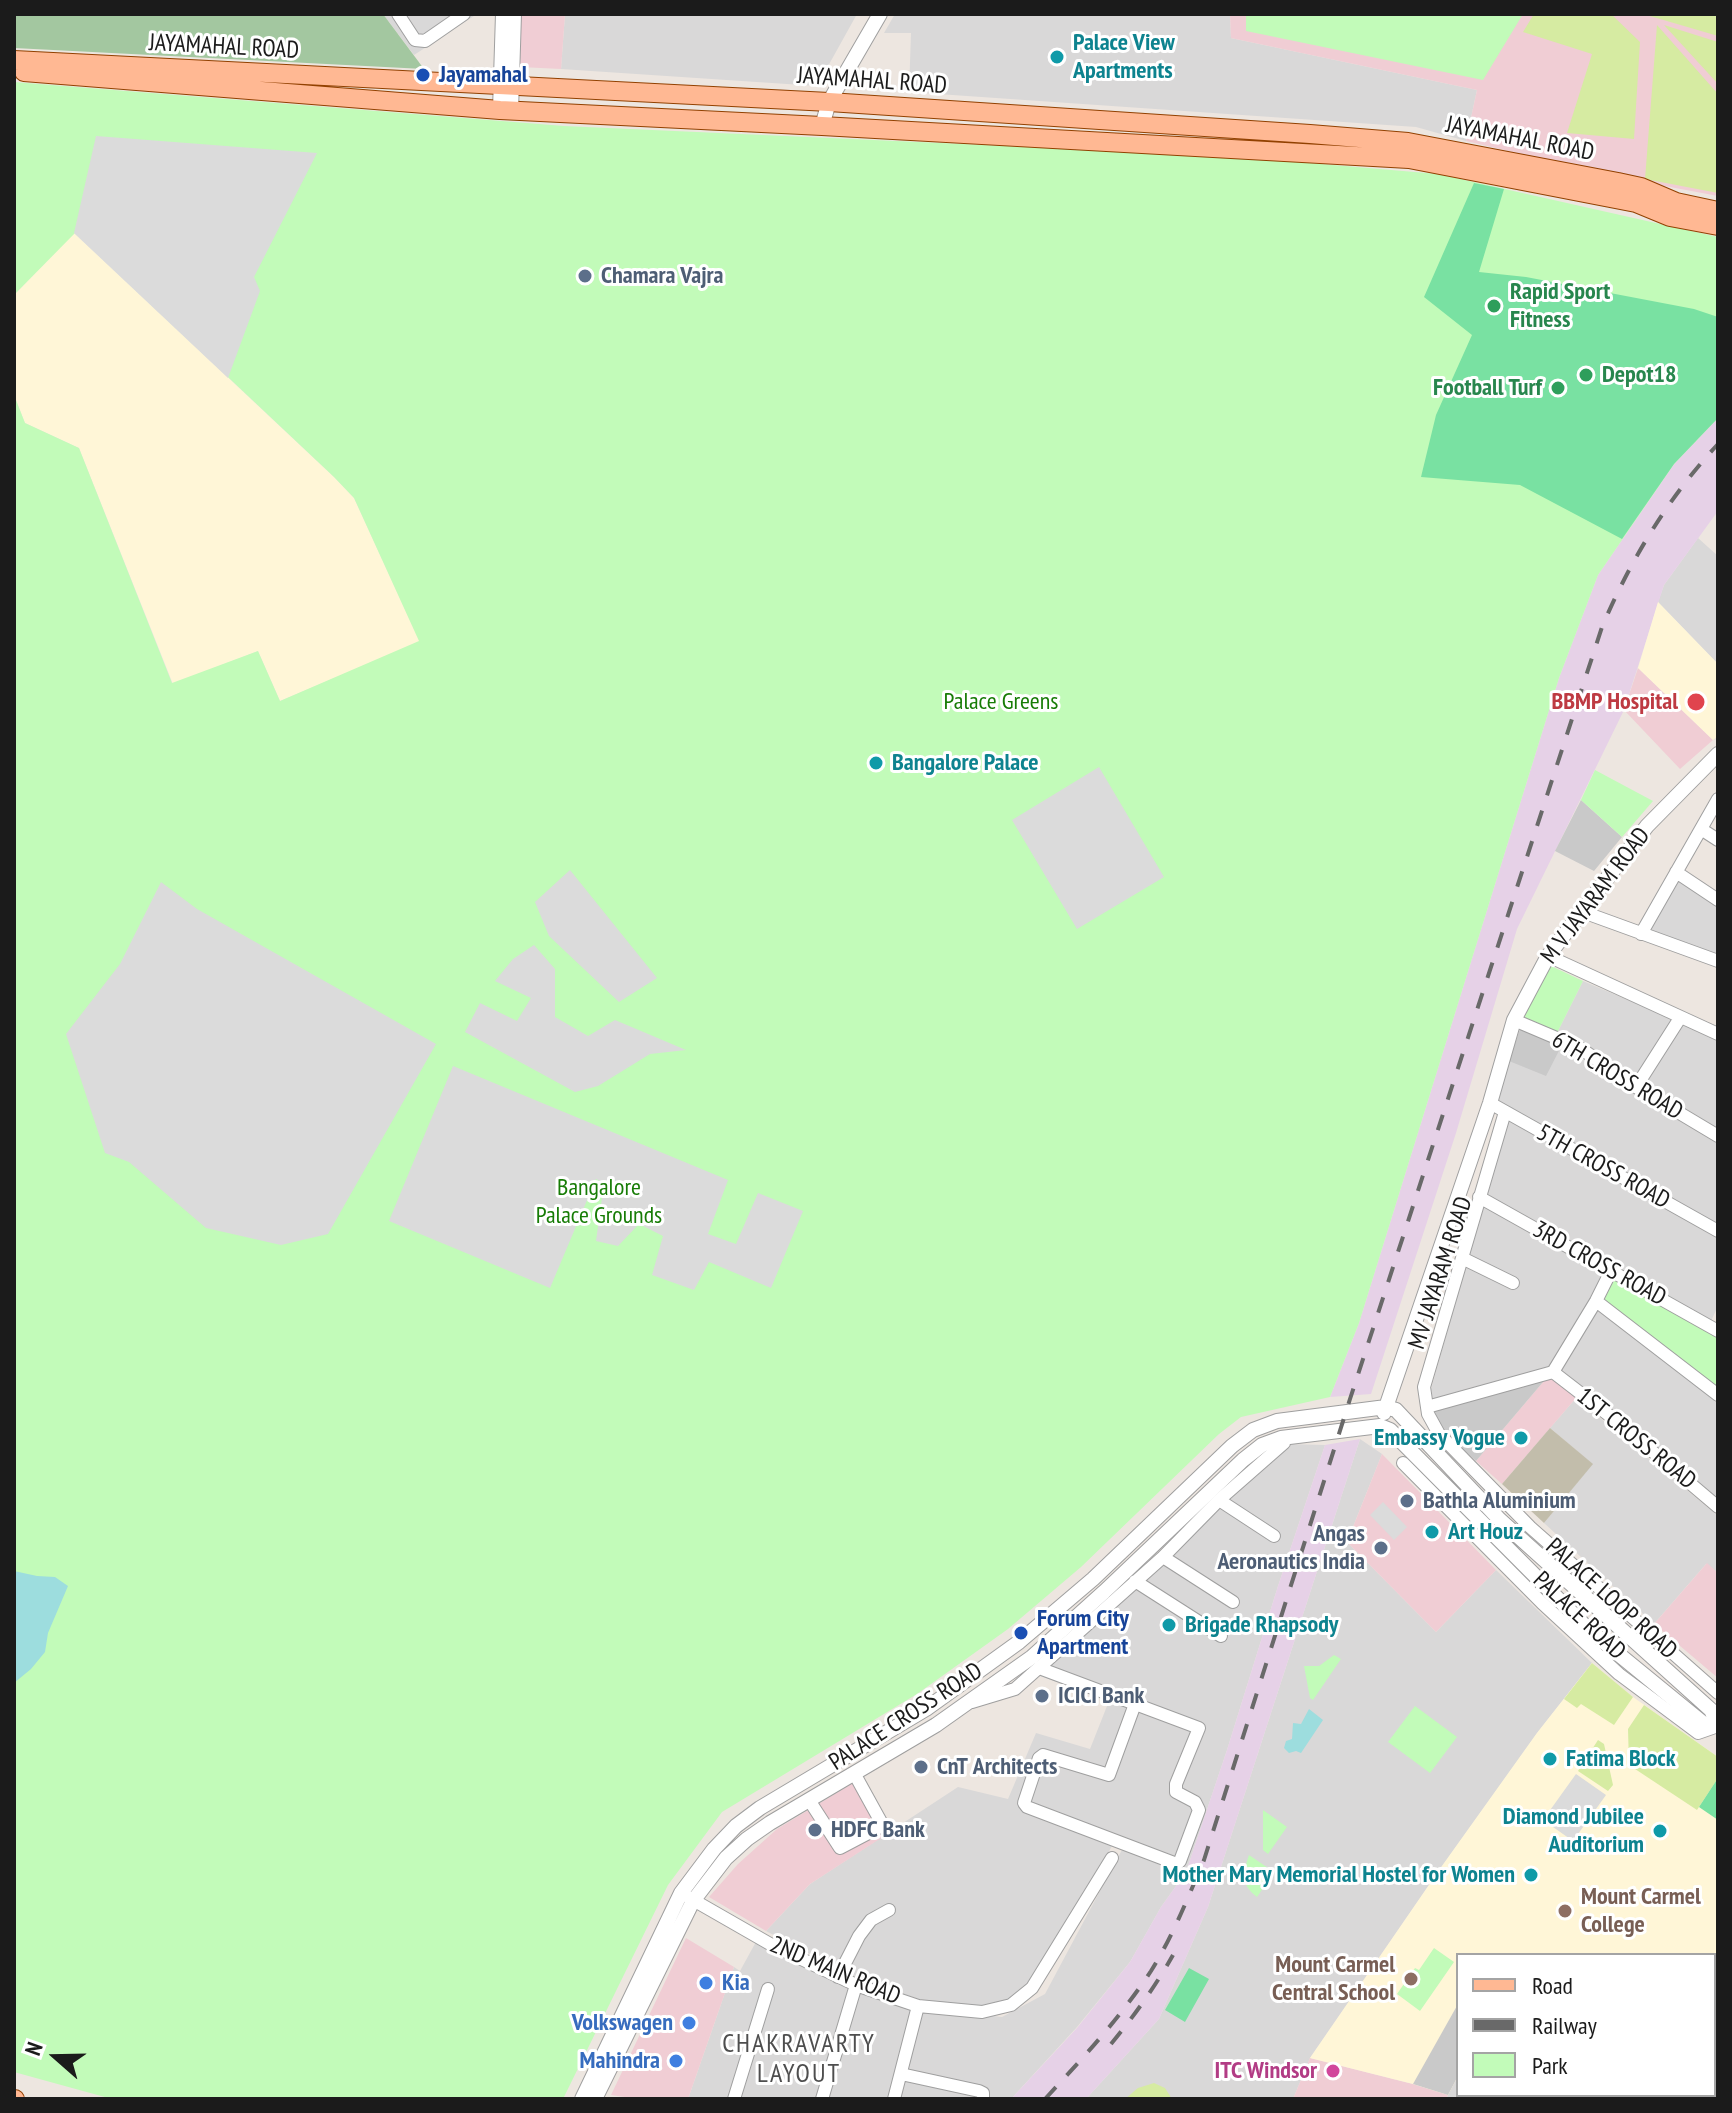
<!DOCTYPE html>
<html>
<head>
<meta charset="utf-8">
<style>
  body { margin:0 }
  #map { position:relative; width:1732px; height:2113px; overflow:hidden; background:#ede6e0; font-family:"PT Sans Narrow",sans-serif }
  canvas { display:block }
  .frame { position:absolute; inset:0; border:16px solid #1b1b1b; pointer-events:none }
  .legend { position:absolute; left:1456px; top:1953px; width:260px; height:144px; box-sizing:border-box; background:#fff; border:2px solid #a4a4a4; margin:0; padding:10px 14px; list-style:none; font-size:24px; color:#1b1b1b }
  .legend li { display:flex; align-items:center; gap:16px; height:40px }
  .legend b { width:40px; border:2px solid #a4a4a4 }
  .north { position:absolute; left:16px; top:2017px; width:80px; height:80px; -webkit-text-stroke:6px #fff; paint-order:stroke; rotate:290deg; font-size:22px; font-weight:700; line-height:32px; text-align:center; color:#1b1b1b }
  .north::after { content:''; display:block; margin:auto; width:28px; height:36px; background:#1b1b1b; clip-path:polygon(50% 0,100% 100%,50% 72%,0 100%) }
</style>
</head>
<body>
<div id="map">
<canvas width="1732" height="2113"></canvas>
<div class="frame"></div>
<ul class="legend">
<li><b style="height:10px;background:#ffb893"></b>Road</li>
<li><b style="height:10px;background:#696969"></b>Railway</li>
<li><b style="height:22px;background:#c2fbb9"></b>Park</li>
</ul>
<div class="north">N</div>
</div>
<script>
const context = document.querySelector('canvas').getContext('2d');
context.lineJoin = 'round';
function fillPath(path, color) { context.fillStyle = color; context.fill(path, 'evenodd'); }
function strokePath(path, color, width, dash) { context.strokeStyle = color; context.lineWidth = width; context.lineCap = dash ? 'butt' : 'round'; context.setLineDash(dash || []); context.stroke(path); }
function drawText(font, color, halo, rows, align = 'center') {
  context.font = font + ' "PT Sans Narrow",sans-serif'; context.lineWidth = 6; context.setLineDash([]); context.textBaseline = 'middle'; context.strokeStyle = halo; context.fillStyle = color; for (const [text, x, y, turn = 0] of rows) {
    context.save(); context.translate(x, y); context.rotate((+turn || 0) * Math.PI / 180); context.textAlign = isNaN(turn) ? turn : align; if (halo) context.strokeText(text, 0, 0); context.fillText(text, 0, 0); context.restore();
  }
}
const residential = new Path2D(`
  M383 14H477L414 55Z
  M565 14H857L817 86 561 69Z
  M895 14H1230L1231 38 1477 90 1466 141 1416 127 909 92 911 33H884Z
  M1698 538 1718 556V664L1658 602 1664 585Z
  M1678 876 1718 901V958L1644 932Z
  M1583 981 1675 1020 1634 1082 1557 1033Z
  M1681 1022 1718 1037V1132L1639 1085Z
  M1563 1043 1718 1137V1227L1495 1102 1509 1061Z
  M1508 1119 1718 1235V1306L1711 1321 1484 1194Z
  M1483 1204 1606 1272 1549 1369 1433 1400 1431 1389Z
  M1598 1307 1718 1401V1501L1560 1369Z
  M1576 1398 1718 1516V1573L1706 1564 1654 1624 1544 1523 1592 1464 1550 1428Z
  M1360 1439 1382 1454 1347 1542 1436 1632 1496 1570 1592 1663 1537 1733 1442 1866 1310 2058 1293 2099H1086L1159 2019 1208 1907Z
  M1285 1444 1325 1445 1278 1586 1227 1750 1186 1872 1161 1907 1130 1962 1077 2027 1011 2099H688L734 1967 740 1971 757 1940 921 2008 1002 2017 1045 1994 1124 1846 1114 1842 1036 1988 1001 2010 925 2001 858 1979 766 1931 810 1884 958 1787 1008 1799 1036 1733 1090 1749 1109 1701 1040 1676Z
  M1458 2076V2095H1572L1584 2099H1446Z
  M1714 2076 1718 2078V2099H1592L1595 2095H1714Z`);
const commercial = new Path2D(`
  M521 14H565L561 69 520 67Z
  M1230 14H1718V196L1622 178 1466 141 1477 90 1231 38Z
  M1638 668 1713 740 1680 769 1624 710Z
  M1549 1375 1576 1398 1502 1484 1476 1461Z
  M1382 1454 1496 1570 1436 1632 1347 1542Z
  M1707 1563 1718 1573V1678L1654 1624Z
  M863 1777 892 1831 810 1884 766 1931 709 1897 738 1864 777 1829Z
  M686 1938 734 1967 688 2099H638L611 2095Z
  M1310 2058 1413 2084 1448 2095 1446 2099H1293Z`);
const industrial = new Path2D(`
  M1718 418V511L1664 585 1624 710 1517 929 1456 1133 1371 1394 1330 1397 1359 1323 1559 678 1598 575 1674 464Z
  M1360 1439 1208 1907 1159 2019 1086 2099H1011L1077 2028 1130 1962 1161 1907 1186 1872 1227 1750 1278 1586 1325 1445Z`);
const education = new Path2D(`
  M74 233 334 477 354 498 420 642 280 701 258 651 173 684 79 448 25 423 14 395V295Z
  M1658 602 1718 664V736L1713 740 1638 668Z
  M1592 1663 1633 1697 1718 1757V2022L1714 2020V1955H1458V2076L1448 2095 1413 2084 1310 2058 1442 1866 1537 1733Z`);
const religious = new Path2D(`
  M1581 800 1622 837 1594 871 1555 851Z
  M1521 1026 1563 1043 1546 1076 1509 1061Z
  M1549 1375 1476 1461 1443 1432 1431 1408Z
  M1458 2004V2076L1448 2095 1413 2084Z`);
const construction = new Path2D(`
  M1550 1428 1593 1464 1544 1523 1502 1484Z`);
const grass = new Path2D(`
  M1534 14H1611L1640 42 1634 139 1567 133 1592 54 1523 32Z
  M1643 14H1718V36Z
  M1657 25 1718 94V193L1645 179Z
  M1664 25 1718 42V84Z
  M1592 1663 1633 1697 1614 1725 1581 1704 1577 1708 1564 1699Z
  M1644 1705 1718 1757V1782L1716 1781 1697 1810 1629 1765 1628 1729Z
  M1598 1740 1604 1744 1613 1785 1608 1791 1578 1771Z
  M1154 2083 1165 2088 1172 2099H1125L1138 2088Z`);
const cemetery = new Path2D(`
  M14 14H383L424 69 14 48Z`);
const park = new Path2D(`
  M1246 14H1523L1483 80 1246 31Z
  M14 82 564 126 1228 156 1438 174 1718 237V418L1674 464 1598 575 1559 678 1359 1323 1330 1397 1241 1417 1219 1434 1081 1567 1008 1629 917 1694 722 1812 668 1885 563 2099H112L14 2072V395L25 423 79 448 172 683 258 651 280 701 419 641 354 498 334 477 75 233 14 295Z
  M1595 770 1653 801 1622 837 1581 800Z
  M1549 965 1583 981 1557 1033 1524 1017Z
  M1612 1274 1718 1333V1393L1598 1302Z
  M1334 1655 1341 1659 1313 1700 1310 1698 1304 1666H1319Z
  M1415 1706 1457 1737 1430 1773 1388 1742Z
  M1263 1810 1287 1827 1268 1854 1263 1850Z
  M1249 1855 1274 1872 1257 1897C1240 1884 1243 1873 1249 1855Z
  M1434 1948 1454 1962 1420 2011 1397 1994 1415 1968 1419 1970Z`);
const pitch = new Path2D(`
  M1474 183 1504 189 1479 272 1526 277 1694 309 1718 317V418L1674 464 1622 539 1520 485 1421 477 1436 415 1472 335 1424 297Z
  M1716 1781 1718 1782V1820L1699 1807Z
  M1189 1968 1209 1979 1185 2022 1165 2010Z`);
const parking = new Path2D(`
  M96 136 317 153 254 277 260 291 228 378 74 233Z
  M1099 767 1164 877 1077 929 1012 820Z
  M570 870 657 978 619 1002 549 936 535 902Z
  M161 882 197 909 436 1044 328 1234 281 1245 206 1228 129 1162 105 1153 66 1034 120 964Z
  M534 945 555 969V1017L588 1036 615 1020 686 1050 650 1054 598 1086 575 1092 465 1032 480 1003 517 1021 531 998 495 981 513 959Z
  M453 1066 728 1180 708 1234 736 1244 758 1193 803 1211 771 1288 709 1262 694 1290 652 1275 663 1236 639 1224 618 1246 596 1241 604 1183 596 1179 550 1288 389 1221Z
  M1383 1502 1407 1527 1394 1540 1370 1515Z
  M1576 1774 1606 1795 1573 1841 1543 1820Z`);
const water = new Path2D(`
  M14 1571 37 1576 55 1577 68 1586 48 1633 45 1652 31 1669 14 1683Z
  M1309 1709 1323 1720 1301 1753 1296 1751 1289 1753 1284 1748 1286 1741 1292 1739 1293 1723 1301 1724Z`);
const minor = new Path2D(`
  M398 14 415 40 425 41 464 14
  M1701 829 1718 840
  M1676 872 1718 900
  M1583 912 1718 961
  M1641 934 1718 799
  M1548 956 1718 1034
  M1514 1020 1580 1048 1636 1087 1718 1136
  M1636 1087 1680 1018
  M1490 1103 1718 1231
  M1505 1112 1424 1387 1428 1414 1439 1434 1530 1527 1718 1693
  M1479 1197 1718 1331
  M1462 1258 1513 1283
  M1596 1301 1718 1395
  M1553 1372 1619 1423 1718 1507
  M1427 1407 1553 1372 1596 1301 1611 1271
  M1403 1463 1542 1603 1594 1651 1619 1674 1698 1733 1718 1726
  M1219 1500 1274 1536
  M1163 1557 1233 1602
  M1135 1581 1221 1636
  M1039 1668 1199 1728 1176 1784V1792L1195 1802 1199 1810 1180 1861 1177 1864 1027 1807 1024 1803 1039 1758 1043 1755 1109 1775 1135 1704
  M972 1702 1015 1689 1163 1557 1219 1500 1284 1443
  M809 1800 840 1848 880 1827 881 1822 854 1773
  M688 1897 770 1944 856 1985 918 2006 982 2012 1011 2005 1032 1988 1112 1858
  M838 1977 859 1936 871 1920 889 1910
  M901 2074 979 2091 983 2093V2099
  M734 2099 768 1989
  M822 2099 856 1985
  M894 2099 918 2006
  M1641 2099 1643 2095`);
const tertiary = new Path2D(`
  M500 110 503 14
  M511 111 514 14
  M822 126 829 102 880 14
  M1384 1413 1490 1103 1514 1020 1548 956 1647 826 1718 754
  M1380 1426 1390 1430 1589 1630 1704 1724 1718 1726
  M582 2099 681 1893 714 1849 736 1826 760 1808 926 1709 1019 1642 1093 1579 1232 1446 1253 1430 1277 1421 1386 1407 1396 1410 1500 1520 1711 1710 1718 1725
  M595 2099 693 1901 726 1858 747 1839 770 1823 936 1725 1032 1657 1104 1592 1243 1460 1262 1445 1281 1438 1380 1426`);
const primary = new Path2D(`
  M14 60 829 102 1310 134 1408 142 1618 182 1641 187 1676 202 1718 211
  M24 72 500 110 822 126 1409 159 1636 203 1670 217 1718 226
  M14 2099H15`);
const rail = new Path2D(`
  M1111 2044C1134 2016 1155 1987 1173 1955
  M1045 2099C1083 2058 1120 2018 1151 1971 1173 1936 1188 1897 1204 1860L1350 1399 1602 627C1631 559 1668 498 1718 444`);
const markers = [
  [1057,57,8,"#0f9aa8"],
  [423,75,8,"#1a4fb4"],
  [585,276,8,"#5c6f8a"],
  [1494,306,8,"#2e9e5b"],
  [1586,375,8,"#2e9e5b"],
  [1558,388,8,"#2e9e5b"],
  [1696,702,10,"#e0444e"],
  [876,763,8,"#0f9aa8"],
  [1521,1438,8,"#0f9aa8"],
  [1407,1501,8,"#5c6f8a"],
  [1432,1532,8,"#0f9aa8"],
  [1381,1548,8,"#5c6f8a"],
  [1169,1625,8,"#0f9aa8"],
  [1021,1633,8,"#1a4fb4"],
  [1042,1696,8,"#5c6f8a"],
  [1550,1759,8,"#0f9aa8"],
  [921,1767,8,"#5c6f8a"],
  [815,1830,8,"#5c6f8a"],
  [1660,1831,8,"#0f9aa8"],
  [1531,1875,8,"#0f9aa8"],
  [1565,1911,8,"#8d6e63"],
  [1411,1979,8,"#8d6e63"],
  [706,1983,8,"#3f7fe0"],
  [689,2023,8,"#3f7fe0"],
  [676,2061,8,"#3f7fe0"],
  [1333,2071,8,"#d1479c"]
];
const cultureNames = [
  ["Palace View",1073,43],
  ["Apartments",1073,71],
  ["Bangalore Palace",892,763],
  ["Embassy Vogue",1505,1438,"right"],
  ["Art Houz",1448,1532],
  ["Brigade Rhapsody",1185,1625],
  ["Fatima Block",1566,1759],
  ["Diamond Jubilee",1644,1817,"right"],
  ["Auditorium",1644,1845,"right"],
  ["Mother Mary Memorial Hostel for Women",1515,1875,"right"]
];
const streetNames = [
  ["JAYAMAHAL ROAD",224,47,3],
  ["JAYAMAHAL ROAD",872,81,4],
  ["JAYAMAHAL ROAD",1520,139,11],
  ["M V JAYARAM ROAD",1596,896,-53],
  ["6TH CROSS ROAD",1617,1076,31],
  ["5TH CROSS ROAD",1603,1167,29],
  ["3RD CROSS ROAD",1599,1264,29],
  ["MV JAYARAM ROAD",1441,1273,-72],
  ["1ST CROSS ROAD",1636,1439,39],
  ["PALACE LOOP ROAD",1611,1599,42],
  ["PALACE ROAD",1579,1616,43],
  ["PALACE CROSS ROAD",906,1717,-33],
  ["2ND MAIN ROAD",835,1971,23]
];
const transitNames = [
  ["Jayamahal",439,75],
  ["Forum City",1037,1619],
  ["Apartment",1037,1647]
];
const serviceNames = [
  ["Chamara Vajra",601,276],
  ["Bathla Aluminium",1423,1501],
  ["Angas",1365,1534,"right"],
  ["Aeronautics India",1365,1562,"right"],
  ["ICICI Bank",1058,1696],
  ["CnT Architects",937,1767],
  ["HDFC Bank",831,1830]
];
const leisureNames = [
  ["Rapid Sport",1510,292],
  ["Fitness",1510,320],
  ["Depot18",1602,375],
  ["Football Turf",1542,388,"right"]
];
const parkNames = [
  ["Palace Greens",1001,702],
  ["Bangalore",599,1188],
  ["Palace Grounds",599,1216]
];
const healthNames = [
  ["BBMP Hospital",1678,702]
];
const educationNames = [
  ["Mount Carmel",1581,1897],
  ["College",1581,1925],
  ["Mount Carmel",1395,1965,"right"],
  ["Central School",1395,1993,"right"]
];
const shopNames = [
  ["Kia",722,1983,"left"],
  ["Volkswagen",673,2023],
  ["Mahindra",660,2061]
];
const hotelNames = [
  ["ITC Windsor",1317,2071]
];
const neighbourhoodNames = [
  ["CHAKRAVARTY",799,2045],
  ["LAYOUT",799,2075]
];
fillPath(residential, '#d9d8d8');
fillPath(commercial, '#f0cdd4');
fillPath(industrial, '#e6d1e7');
fillPath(education, '#fff6d7');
fillPath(religious, '#c9c9c9');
fillPath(construction, '#c2bdab');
fillPath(grass, '#d6eba2');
fillPath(cemetery, '#a3c7a0');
fillPath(park, '#c2fbb9');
fillPath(pitch, '#79e1a2');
fillPath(parking, '#dbdbdb');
fillPath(water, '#9dddde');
strokePath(minor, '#9f9f9f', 14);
strokePath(tertiary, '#9f9f9f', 16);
strokePath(primary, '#924100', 20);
strokePath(minor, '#fff', 12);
strokePath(tertiary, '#fff', 14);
strokePath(primary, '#ffb893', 18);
strokePath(rail, '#696969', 4, [16, 16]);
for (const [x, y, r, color] of markers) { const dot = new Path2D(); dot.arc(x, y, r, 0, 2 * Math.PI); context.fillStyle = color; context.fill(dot); strokePath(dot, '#fff', 3); }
drawText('bold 24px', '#0d838f', '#fff', cultureNames, 'left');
drawText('24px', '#1b1b1b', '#fff', streetNames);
drawText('bold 24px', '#164399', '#fff', transitNames, 'left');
drawText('bold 24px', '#4e5e75', '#fff', serviceNames, 'left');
drawText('bold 24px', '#27864d', '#fff', leisureNames, 'left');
drawText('24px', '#177c06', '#fff', parkNames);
drawText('bold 24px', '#be3a42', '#fff', healthNames, 'right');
drawText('bold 24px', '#785e54', '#fff', educationNames, 'left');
drawText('bold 24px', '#366cbe', '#fff', shopNames, 'right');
drawText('bold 24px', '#b23c85', '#fff', hotelNames, 'right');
context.letterSpacing = '2px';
drawText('26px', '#4e4e4e', '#fff', neighbourhoodNames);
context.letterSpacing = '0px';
</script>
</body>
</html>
